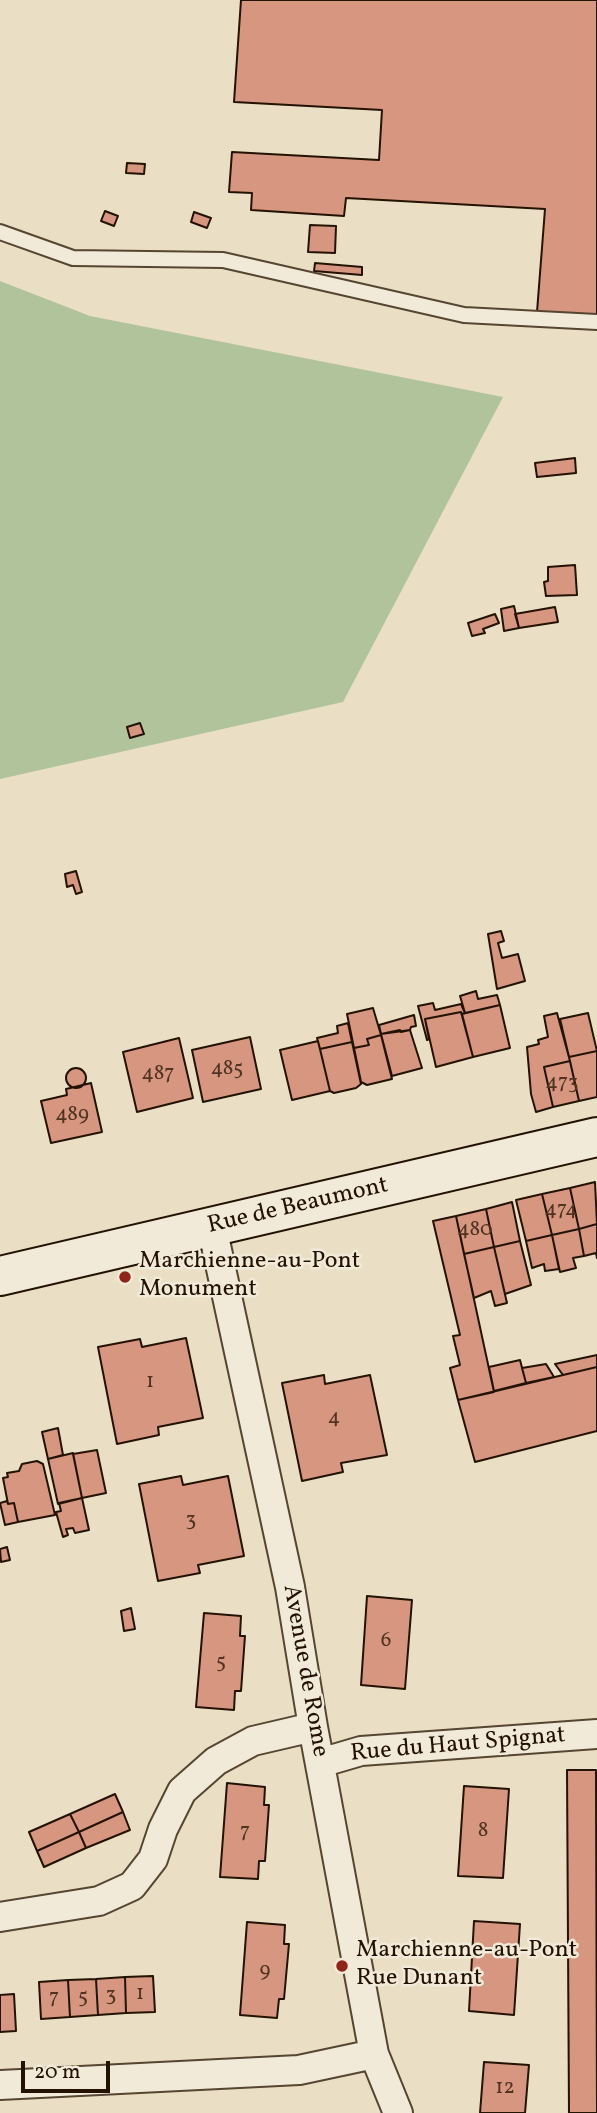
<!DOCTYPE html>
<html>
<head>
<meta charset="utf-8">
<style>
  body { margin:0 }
  #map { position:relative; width:597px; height:2113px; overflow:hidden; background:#eadfc5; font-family:Vollkorn,serif }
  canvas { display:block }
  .scale { position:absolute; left:21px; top:2061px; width:89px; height:32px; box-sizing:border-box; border:4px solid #231200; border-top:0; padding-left:9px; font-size:21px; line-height:24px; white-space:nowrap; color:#231200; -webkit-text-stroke:5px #f1ead9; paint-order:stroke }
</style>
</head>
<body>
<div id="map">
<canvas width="597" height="2113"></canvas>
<div class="scale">20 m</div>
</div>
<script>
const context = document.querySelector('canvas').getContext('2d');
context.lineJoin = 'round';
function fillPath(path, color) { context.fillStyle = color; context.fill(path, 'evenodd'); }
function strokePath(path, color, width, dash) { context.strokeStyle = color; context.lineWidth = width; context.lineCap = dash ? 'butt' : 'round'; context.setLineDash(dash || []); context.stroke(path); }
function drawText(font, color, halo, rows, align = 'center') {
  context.font = font + ' Vollkorn,serif'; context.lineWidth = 5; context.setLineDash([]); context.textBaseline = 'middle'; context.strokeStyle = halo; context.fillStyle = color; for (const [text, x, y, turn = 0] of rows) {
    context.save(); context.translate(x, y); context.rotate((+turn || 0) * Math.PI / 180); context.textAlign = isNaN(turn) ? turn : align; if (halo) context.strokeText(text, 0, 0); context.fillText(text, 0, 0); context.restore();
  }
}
const green = new Path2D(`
  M0 281 90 316 503 397 343 702 0 779Z`);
const building = new Path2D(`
  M241 0H597V315L537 312 545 209 346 198 344 216 251 210 252 193 229 192 232 152 379 160 382 110 234 102Z
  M127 163 145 164 144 174 126 173Z
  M105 211 118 216 114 226 101 221Z
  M194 212 211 218 207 228 191 222Z
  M310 225 336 226 335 253 308 252Z
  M315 263 362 267V275L314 271Z
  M575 458 576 473 537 477 535 463Z
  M575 565 577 595 546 596 544 582 548 581V567Z
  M514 606 519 628 504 631 501 609Z
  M555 607 558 622 519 628 515 614Z
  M495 614 499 623 483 629 485 633 472 636 468 623Z
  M140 723 144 734 130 738 127 727Z
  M76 871 82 892 76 894 73 885 67 887 65 874Z
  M501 931 504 941 498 943 502 958 518 954 525 981 497 989 488 934Z
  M476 991 478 999 497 995 500 1005 465 1013 460 996Z
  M433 1003 435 1010 461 1004 465 1013 462 1014 461 1012 425 1019 429 1039 427 1040 418 1006Z
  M500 1005 510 1048 473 1057 462 1014Z
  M373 1008 381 1035 367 1039 369 1045 354 1048 347 1014Z
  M461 1012 473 1057 436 1067 425 1019Z
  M557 1013 570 1061 544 1067 553 1107 536 1112 531 1094 527 1047 539 1044 538 1040 548 1037 544 1016Z
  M588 1013 597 1051 569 1057 560 1019Z
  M414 1015 416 1026 411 1027 410 1030 381 1034 379 1025Z
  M348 1023 352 1042 320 1049 317 1038 338 1033 337 1026Z
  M400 1030 401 1032 410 1030 422 1068 392 1076 381 1034Z
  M381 1035 392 1079 367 1085 361 1082 354 1048 369 1045 367 1039Z
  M250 1037 261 1089 203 1102 192 1050Z
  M179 1038 193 1098 137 1112 123 1052Z
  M318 1041 330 1091 292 1100 280 1050Z
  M352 1042 361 1084 356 1088 334 1093 330 1091 320 1049Z
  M597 1051V1097L579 1101 569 1057Z
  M570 1061 579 1101 553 1107 544 1067Z
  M66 1078a10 10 0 1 1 20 0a10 10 0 1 1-20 0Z
  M91 1083 102 1132 51 1143 41 1101 67 1095 66 1089Z
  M595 1182 597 1224 579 1229 570 1188Z
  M570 1188 579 1229 552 1235 542 1194Z
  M542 1194 552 1235 526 1241 516 1200Z
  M512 1202 520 1241 494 1247 486 1209Z
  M486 1209 494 1247 464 1254 456 1216Z
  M456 1216 494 1392 458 1400 450 1368 460 1365 453 1336 460 1335 433 1221Z
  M597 1224V1258L596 1253 584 1256 579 1229Z
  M579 1229 584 1256 573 1258 576 1268 560 1272 552 1235Z
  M552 1235 559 1269 545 1271 544 1264 532 1268 526 1241Z
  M520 1241 531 1285 505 1294 494 1247Z
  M494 1247 507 1303 495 1306 491 1291 474 1298 464 1254Z
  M186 1338 203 1418 158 1427 159 1435 117 1444 98 1347 140 1339 142 1347Z
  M597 1355V1367L563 1375 555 1364Z
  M520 1360 526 1383 494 1391 489 1367Z
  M546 1364 554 1377 526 1383 522 1368Z
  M597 1367V1431L475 1462 458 1400Z
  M324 1375 325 1384 370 1375 387 1455 341 1463 343 1472 302 1481 282 1383Z
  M58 1428 63 1455 48 1459 42 1432Z
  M97 1450 106 1493 82 1498 73 1454Z
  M73 1453 82 1498 58 1504 48 1459Z
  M37 1461 43 1464 55 1515 18 1522 14 1503 8 1504 3 1478 8 1477 7 1473 19 1471 22 1464Z
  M181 1476 183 1485 228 1476 244 1556 198 1565 200 1573 158 1581 139 1484Z
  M82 1498 89 1530 75 1533 73 1528 66 1529 68 1535 63 1537 56 1512 61 1511 59 1503Z
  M7 1501 8 1504 14 1503 18 1522 5 1525 0 1503Z
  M7 1547 10 1560 1 1562 0 1549Z
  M367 1596 412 1600 405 1689 361 1685Z
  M131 1608 135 1629 124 1631 121 1611Z
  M204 1613 241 1616 240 1636H245L241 1691H235L234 1710 196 1707Z
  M567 1770H596L597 2113H569Z
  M227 1783 265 1787 264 1805H269L265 1861H259L258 1879 220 1877Z
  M464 1786 509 1789 503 1878 458 1876Z
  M115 1794 123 1812 79 1832 70 1814Z
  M123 1812 130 1830 86 1848 79 1832Z
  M70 1814 79 1832 37 1851 29 1832Z
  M79 1832 86 1848 44 1867 37 1851Z
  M474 1921 520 1924 514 2015 469 2011Z
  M247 1922 285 1925 284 1944H289L284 1999H279L277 2018 240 2015Z
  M153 1976 155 2012 126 2013 125 1977Z
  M125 1977 126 2013 98 2015 96 1979Z
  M96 1979 98 2015 70 2017 68 1980Z
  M68 1980 70 2017 41 2019 39 1982Z
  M14 1994 16 2031 0 2032V1995Z
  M484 2062 529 2065 525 2113H480Z`);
const lane = new Path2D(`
  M0 232 73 258 223 260 464 315 597 322`);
const street = new Path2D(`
  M212 1227 290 1587 313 1727 374 2054 398 2113
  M320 1763 361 1751 597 1734
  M0 1917 99 1901 132 1886 153 1859 163 1829 182 1791 216 1761 253 1741 313 1727
  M0 2085 299 2070 374 2054`);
const secondary = new Path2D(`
  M0 1276 597 1137`);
const markers = [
  [125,1277,7,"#8f2418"],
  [342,1966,7,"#8f2418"]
];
const numberNames = [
  ["485",227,1070],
  ["487",158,1075],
  ["473",562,1084],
  ["489",72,1116],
  ["474",561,1211],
  ["480",475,1231],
  ["1",150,1383],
  ["4",334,1419],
  ["3",191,1521],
  ["6",386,1642],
  ["5",221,1663],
  ["8",483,1832],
  ["7",245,1833],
  ["9",265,1972],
  ["1",140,1995],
  ["3",111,1996],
  ["5",83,1998],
  ["7",54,1999],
  ["12",505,2089]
];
const streetNames = [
  ["Rue de Beaumont",298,1207,-13],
  ["Avenue de Rome",304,1671,80],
  ["Rue du Haut Spignat",458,1746,-5]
];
const poiNames = [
  ["Marchienne-au-Pont",139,1263],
  ["Monument",139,1291],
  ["Marchienne-au-Pont",356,1952],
  ["Rue Dunant",356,1980]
];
fillPath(green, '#b0c39a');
fillPath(building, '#d69680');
strokePath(building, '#231200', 2);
strokePath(lane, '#554531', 18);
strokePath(street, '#554531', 32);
strokePath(secondary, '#231200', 42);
strokePath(lane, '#f1ead9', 14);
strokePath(street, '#f1ead9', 28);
strokePath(secondary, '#f1ead9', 38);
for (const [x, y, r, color] of markers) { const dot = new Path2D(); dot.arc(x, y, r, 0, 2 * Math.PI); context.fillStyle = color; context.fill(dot); strokePath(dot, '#f1ead9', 2.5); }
drawText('21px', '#503320', null, numberNames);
drawText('24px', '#231200', '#f1ead9', streetNames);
drawText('24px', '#231200', '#f1ead9', poiNames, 'left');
</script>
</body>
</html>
